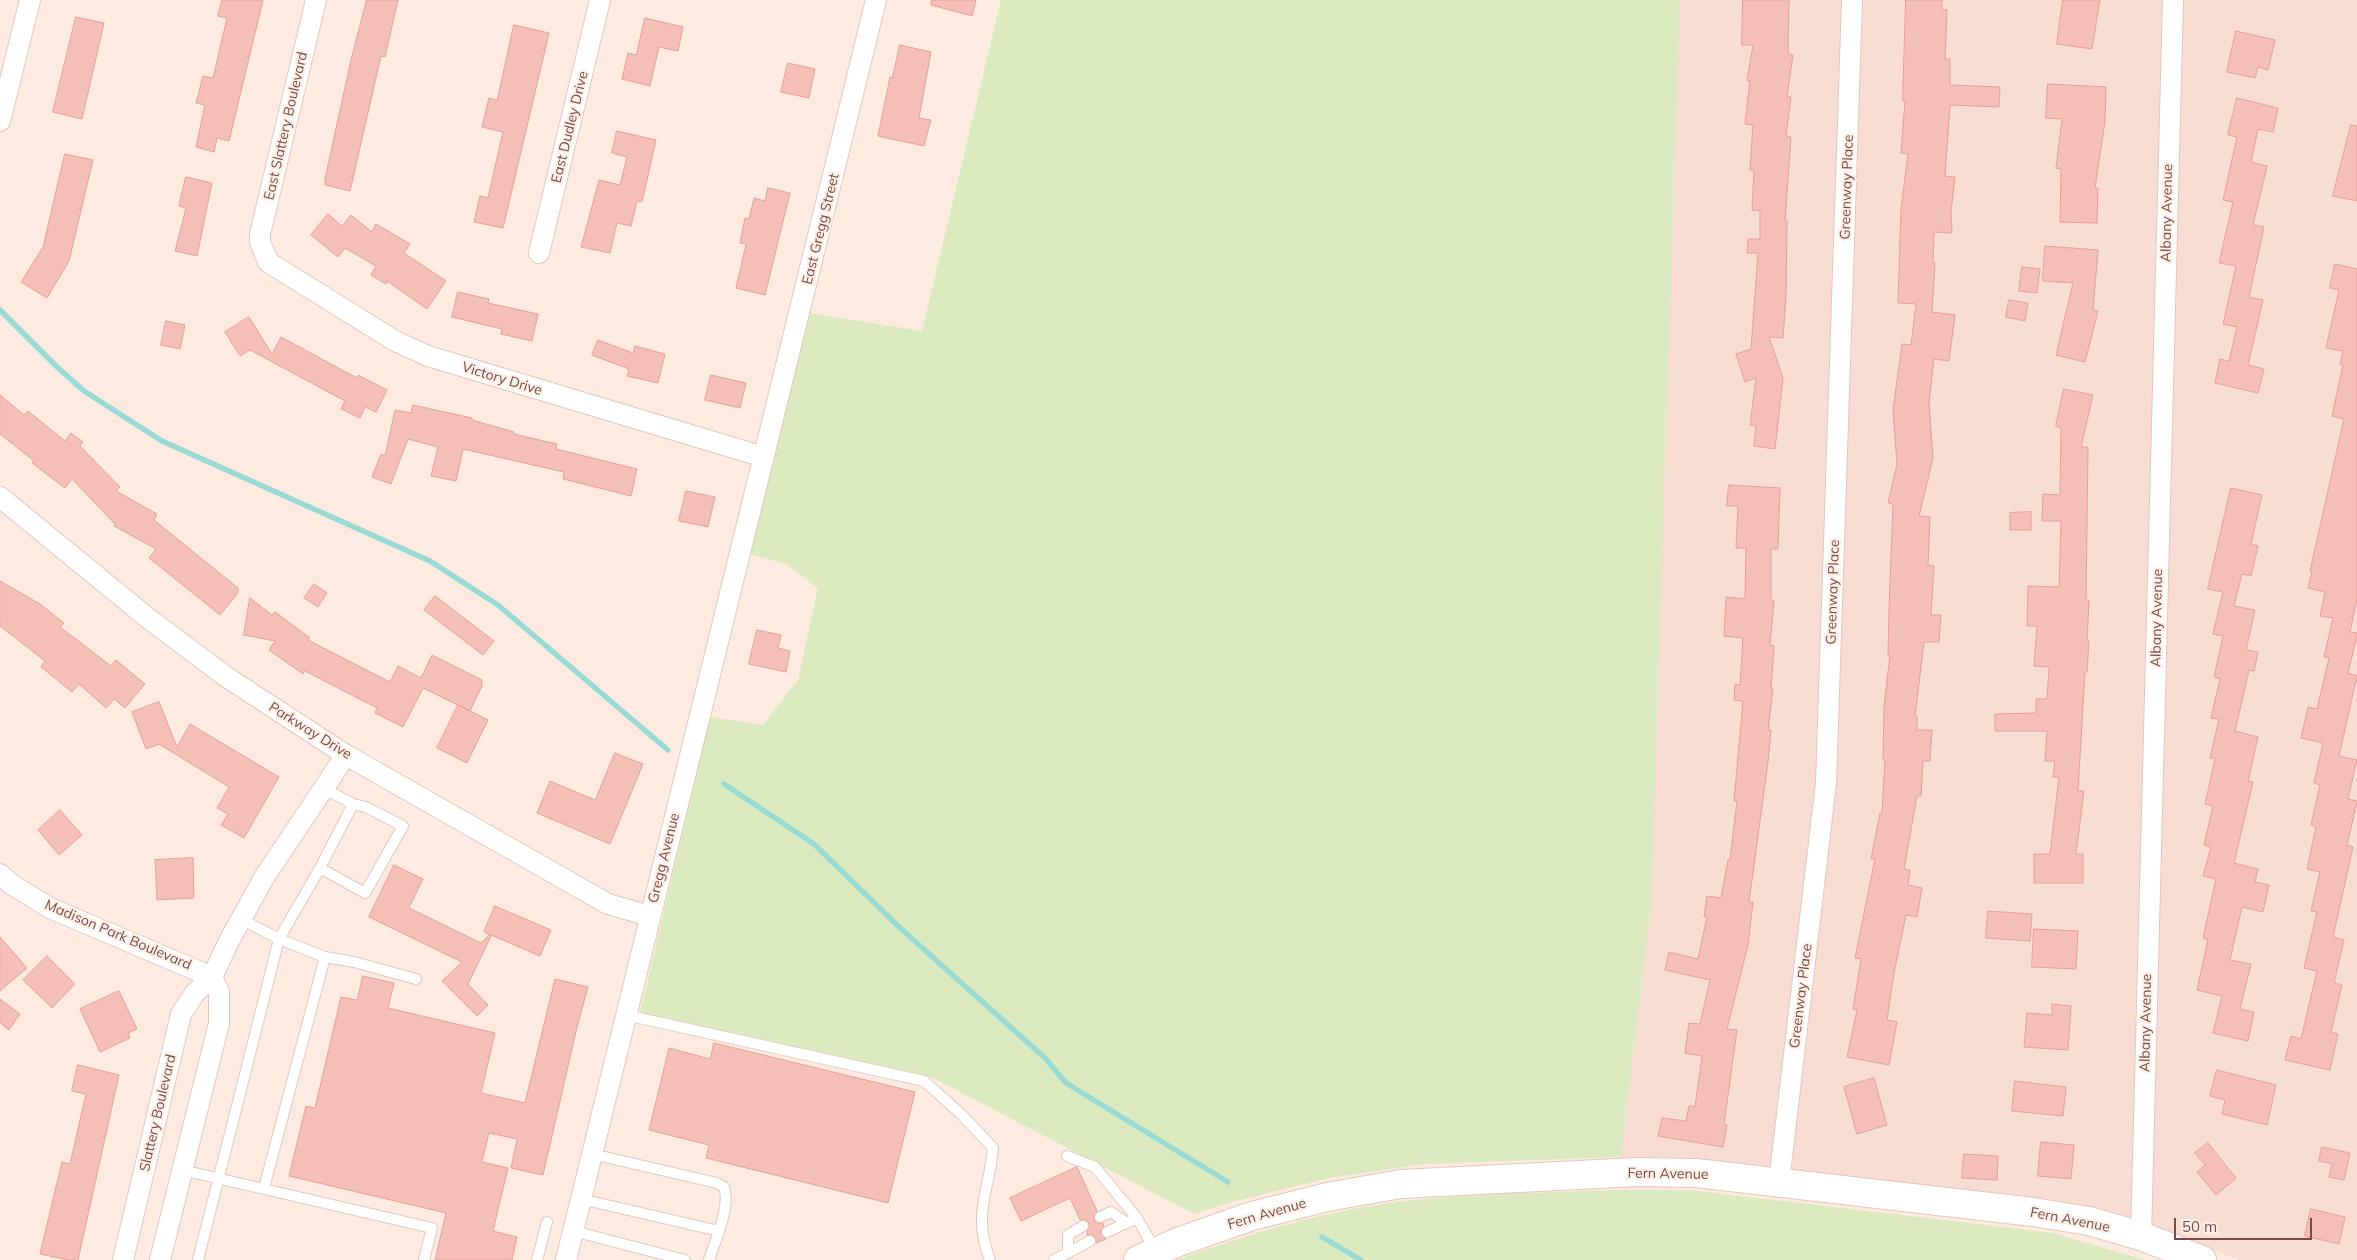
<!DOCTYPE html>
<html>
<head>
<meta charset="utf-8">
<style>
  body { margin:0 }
  #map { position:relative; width:2357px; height:1260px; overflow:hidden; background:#fdebe1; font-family:Mulish,sans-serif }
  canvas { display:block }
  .scale { position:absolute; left:2174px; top:1218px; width:138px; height:22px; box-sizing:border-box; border:2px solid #764b46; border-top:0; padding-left:6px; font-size:15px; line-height:18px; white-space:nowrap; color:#764b46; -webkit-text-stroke:4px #fff0e8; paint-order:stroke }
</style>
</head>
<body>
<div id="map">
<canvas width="2357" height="1260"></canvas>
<div class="scale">50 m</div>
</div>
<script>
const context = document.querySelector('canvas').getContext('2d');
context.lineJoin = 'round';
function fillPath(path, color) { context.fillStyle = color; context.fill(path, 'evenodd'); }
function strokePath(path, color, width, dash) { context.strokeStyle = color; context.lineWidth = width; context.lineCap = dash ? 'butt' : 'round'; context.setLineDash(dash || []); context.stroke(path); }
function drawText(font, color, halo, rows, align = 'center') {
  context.font = font + ' Mulish,sans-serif'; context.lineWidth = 4.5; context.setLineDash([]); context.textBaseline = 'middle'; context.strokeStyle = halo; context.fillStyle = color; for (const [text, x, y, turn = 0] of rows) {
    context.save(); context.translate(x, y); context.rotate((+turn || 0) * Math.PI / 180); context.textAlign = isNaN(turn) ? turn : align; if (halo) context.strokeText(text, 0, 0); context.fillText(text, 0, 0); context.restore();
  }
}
const residential = new Path2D(`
  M1680 0H2357V1260H2239L2115 1212 1696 1158 1661 1157 1621 1159 1651 909Z`);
const green = new Path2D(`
  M1001 0H1680L1651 909 1621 1157 1425 1164 1329 1178 1232 1202 1194 1214 931 1077 640 1013 710 717 763 725 798 680 818 588 786 564 749 554 810 313 922 331Z
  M1609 1190H1690L2053 1233 2145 1260H1176C1234 1240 1287 1222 1348 1210 1432 1193 1523 1194 1609 1190Z`);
const stream = new Path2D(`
  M0 310 56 366 84 391 162 441 430 561 498 605 668 750
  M724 784 814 844 898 926 1045 1058 1066 1083 1228 1182
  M1322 1237 1361 1260`);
const building = new Path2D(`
  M222 0H263L229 141 217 138 214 152 196 147 205 105 196 103 203 76 213 78 227 18 218 16Z
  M367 0H398L385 57 381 56 350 191 325 185V179L351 60Z
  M932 0H976L972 16 931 5Z
  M1743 0H1789L1788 54 1793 55 1787 97H1791L1786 136 1791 137 1785 221H1787L1786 296 1783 338 1769 337 1783 378 1775 449 1754 446 1756 426 1750 425 1756 378 1745 382 1736 354 1751 349 1758 253H1747L1748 239H1760V211L1752 210 1754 170H1750L1753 125 1745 124 1750 81H1747L1753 45H1742Z
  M1906 0H1942V9L1947 10 1945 59H1950V85L2000 87 1999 107 1950 105 1945 176 1955 177 1951 212 1952 233 1934 232 1933 263H1935L1932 312 1955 315 1949 361 1934 359 1929 403 1933 458 1919 516 1930 517 1928 565 1934 566 1931 615H1941L1939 642H1924L1915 716H1917V730H1932L1930 761H1923L1921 796H1917L1904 869 1910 870 1908 885 1922 888 1917 917 1906 915 1894 973 1887 1020 1897 1022 1889 1065 1847 1057 1857 1010 1853 1009 1861 959 1855 958 1875 859H1871L1880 813H1882L1885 760H1883L1884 707 1890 655H1888L1889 609 1893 504 1888 503 1897 464 1893 410 1902 344 1911 345 1916 304 1898 303 1901 209 1908 154 1901 153 1905 101H1903Z
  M2063 0H2100L2092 49 2057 44Z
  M76 17 104 23 82 119 53 112Z
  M645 18 683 27 678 51 659 47 650 86 622 79 628 53 636 55Z
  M514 25 549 33 503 228 474 222 480 196 488 198 503 132 482 127 489 98 497 100Z
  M2236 31 2275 40 2268 70 2258 67 2255 78 2227 72Z
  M900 45 931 52 919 118 931 120 924 146 878 136 890 77 892 78Z
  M788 63 815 69 809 98 781 92Z
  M2048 84 2106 87 2105 121 2095 188H2098L2097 223 2060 222 2061 169 2056 168 2062 119 2046 118Z
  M2237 98 2278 108 2273 132 2258 129 2251 162 2267 166 2253 225 2264 227 2249 297 2263 300 2248 365 2264 369 2258 393 2215 383 2220 359 2229 361 2237 327 2223 324 2236 266 2219 263 2233 202 2223 200 2237 137 2228 135Z
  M2351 125 2357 126V201L2333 196Z
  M617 131 656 140 642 202 637 201 631 226 617 223 610 253 581 247 599 180 620 185 627 157 612 153Z
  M65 154 93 160 69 261 47 298 21 282 43 247Z
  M186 177 212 183 197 256 175 251 186 208 179 206Z
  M768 188 790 193 765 295 736 288 746 244 740 243 745 218 749 219 754 198 765 201Z
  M328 214 342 226 351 215 372 232 376 224 410 244 404 253 446 281 427 309 387 281 386 284 371 275 376 266 345 248 338 257 311 235Z
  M2045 246 2098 250 2093 310 2098 311 2085 362 2056 355 2073 283 2043 281Z
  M2335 264 2357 269V599L2350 632 2357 633V635L2348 673 2357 676 2339 756 2357 760 2348 799 2357 801 2347 845 2353 847 2333 937 2344 940 2334 983 2342 985 2331 1032 2338 1034 2330 1070 2285 1060 2291 1036 2301 1039 2317 971 2304 968 2317 912 2311 911 2320 872 2307 869 2316 827 2311 825 2320 785 2314 783 2323 743 2301 738 2308 707 2317 709 2329 658 2324 657 2333 618 2320 616 2325 592 2308 588 2312 572 2310 571 2344 419 2332 416 2343 365 2340 364 2343 351 2326 348 2339 290 2330 288Z
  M2022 267 2040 269 2037 293 2019 291Z
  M458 292 489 299 488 303 538 314 532 341 501 334 502 329 452 317Z
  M2009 300 2028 303 2025 321 2006 317Z
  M249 317 272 354 281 337 357 378 358 375 387 390 376 412 365 407 360 418 341 409 345 401 250 350 240 356 225 332Z
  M166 321 185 325 180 349 161 345Z
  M598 340 633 353 635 346 665 354 658 383 627 376 629 369 592 355Z
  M711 375 746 383 740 408 705 400Z
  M2064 389 2093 395 2081 447H2088L2086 600H2089L2087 641H2089L2087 672H2085L2078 791H2084L2076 854H2083V883H2034V854H2050L2059 777H2053L2055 761H2045L2047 731H1995V714L2036 713V699H2047L2049 667 2034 666 2037 626H2027L2028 586 2059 587 2061 521H2042L2043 494 2060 495 2061 428 2056 426Z
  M0 395 24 415 28 411 65 441 71 433 83 442 80 446 120 487 116 491 157 514 154 520 238 588V593L220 615 149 558 156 549 114 526 115 524 72 479 65 488 32 463 34 461 0 434Z
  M413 405 472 418V420L514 432V434L557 444 556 449 637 469 631 496 563 479 564 472 463 449 456 481 431 476 438 447 408 439 391 484 372 477 381 454 385 456 395 410 411 413Z
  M1729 485 1780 488 1778 549H1771V600L1774 601 1770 645 1774 646 1771 689H1773L1768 730H1771L1768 762 1749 902H1753L1748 945 1727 1029 1737 1030 1724 1124 1727 1125 1723 1147 1658 1136 1662 1118 1686 1121 1689 1106 1695 1107 1702 1056 1685 1053 1689 1023 1700 1024 1710 980 1665 970 1669 952 1698 959 1707 917H1704L1707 896 1721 898 1728 860H1730L1737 801H1734L1743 701 1734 700 1735 684 1740 685 1743 638 1724 636 1726 597 1745 599 1746 548H1736L1738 506H1727Z
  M2231 488 2262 495 2251 544 2258 546 2251 576 2242 574 2234 606 2255 610 2246 650 2258 652 2254 671 2249 670 2235 731 2258 737 2248 781 2253 782 2234 863 2258 869 2255 882 2269 885 2263 912 2242 907 2230 960 2251 964 2240 1009 2254 1012 2248 1041 2213 1033 2222 996 2197 990 2208 940 2203 938 2216 879 2203 876 2211 847 2204 845 2213 806 2205 804 2215 759 2210 758 2219 719 2211 718 2220 679 2214 677 2223 636 2213 634 2223 592 2208 589Z
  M686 491 715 497 708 527 679 521Z
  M2031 512V530H2010V513Z
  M0 581 40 604 64 623 60 627 111 666 116 660 145 684 125 708 114 699 106 708 79 684 72 692 41 667 45 661 0 626Z
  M314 584 327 593 318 607 304 598Z
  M435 596 494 641 483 655 424 610Z
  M250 598 272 615 275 612 310 638 308 640 390 682 398 666 421 678 432 655 482 680V686L470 711 423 688 403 727 375 713 377 708 305 671 303 674 269 650 275 641 244 635Z
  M757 630 781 635 778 648 790 651 786 672 749 664Z
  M159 702 177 747 190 724 279 777 244 838 221 825 228 814 217 808 229 787 159 744 146 749 132 712Z
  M458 705 488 720 467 763 437 748Z
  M615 753 643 764 610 844 537 813 550 781 595 800Z
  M60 810 82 835 59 855 38 830Z
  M193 858 194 898 157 900 155 860Z
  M394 865 423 879 409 908 481 943 489 935 491 936 468 984 488 1005 477 1016 442 981 462 962 369 917Z
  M495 906 551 930 540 956 484 932Z
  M1988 911 2032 914 2030 941 1986 938Z
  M2034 929 2078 931 2076 969 2032 967Z
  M0 937 27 968 0 991Z
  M47 956 75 984 52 1008 23 980Z
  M363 976 394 983 388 1008 495 1033 481 1093 525 1103 555 979 588 987 577 1027 543 1175 511 1168 517 1139 489 1133 482 1162 508 1168 493 1231 517 1237 512 1260H435L446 1213 289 1176 306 1106 315 1108 341 997 357 1000Z
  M119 991 137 1029 128 1033 130 1038 100 1052 80 1009Z
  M0 999 20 1014 9 1030 0 1023Z
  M2052 1004 2071 1006 2068 1050 2024 1047 2027 1013 2052 1015Z
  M714 1043 915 1092 888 1203 706 1158 709 1145 649 1130 669 1048 710 1059Z
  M78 1065 119 1075 78 1260H68L40 1254 62 1162 70 1164 86 1094 72 1091Z
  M2217 1070 2276 1085 2267 1125 2222 1114 2225 1100 2210 1096Z
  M1874 1078 1887 1125 1857 1134 1844 1087Z
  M2015 1081 2066 1087 2063 1116 2012 1111Z
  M2041 1142 2074 1145 2071 1179 2038 1176Z
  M2208 1143 2236 1178 2216 1195 2197 1172 2205 1165 2195 1153Z
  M2322 1147 2350 1153 2344 1180 2329 1177 2332 1164 2319 1161Z
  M1964 1154 1998 1156 1997 1180 1962 1178Z
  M1077 1167 1097 1211 1094 1213V1219L1096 1223H1103L1104 1226 1100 1232 1106 1239 1096 1243 1094 1235H1087L1089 1223 1086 1220H1080L1070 1198 1021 1221 1010 1198Z
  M2311 1209 2345 1217 2339 1244 2305 1236Z`);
const lane = new Path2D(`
  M323 788 353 804 320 868 279 939 325 957 354 962 416 979
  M320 868 365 893 403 826 366 807 353 804
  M626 1015 924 1081 963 1116 993 1148C989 1194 972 1212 990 1260
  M592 1154 717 1183 724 1187C731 1206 715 1241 709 1260
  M1067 1156 1095 1167 1137 1218
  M182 1170 432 1228 424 1260
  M264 1188 325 957
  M581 1199 719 1231
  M1100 1217 1111 1212 1127 1223
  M573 1231 685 1260
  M1107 1232 1137 1218 1156 1252
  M1068 1253V1235L1083 1226
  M198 1260 279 939 241 919
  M537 1260 547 1222
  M1054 1260 1090 1241`);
const street = new Path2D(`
  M316 0 260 234V242L268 262 395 341 428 356 764 457
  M0 121 30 0
  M539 253 600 0
  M0 497 149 619 225 676 346 755 608 904 650 916
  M0 874 11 884 50 908 212 977 219 992V1023L160 1260
  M1779 1182 1826 783 1852 0
  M2141 1236 2173 0
  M123 1260 181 1014 195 993 212 977 230 939 265 876 346 755
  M566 1260 876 0`);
const secondary = new Path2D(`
  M1138 1260 1178 1242 1252 1216 1327 1197 1401 1184 1637 1172 1696 1173 2033 1212 2089 1221 2141 1236 2202 1260`);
const streetNames = [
  ["East Slattery Boulevard",286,126,-77],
  ["East Dudley Drive",570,127,-76],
  ["Greenway Place",1847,187,-88],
  ["Albany Avenue",2167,213,-89],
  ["East Gregg Street",821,229,-76],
  ["Victory Drive",502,379,17],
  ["Greenway Place",1833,592,-88],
  ["Albany Avenue",2157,618,-89],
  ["Parkway Drive",310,731,32],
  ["Gregg Avenue",664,858,-76],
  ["Madison Park Boulevard",118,935,23],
  ["Greenway Place",1801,996,-83],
  ["Albany Avenue",2146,1023,-89],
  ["Slattery Boulevard",158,1113,-77],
  ["Fern Avenue",1668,1174,1],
  ["Fern Avenue",1267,1214,-16],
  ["Fern Avenue",2070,1220,11]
];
fillPath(residential, '#f7ddd2');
fillPath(green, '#dcebbf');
strokePath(stream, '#9adad4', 5.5);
fillPath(building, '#f4bfb7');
strokePath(building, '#e8a096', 1);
strokePath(lane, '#e4c7bf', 12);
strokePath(street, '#e4c7bf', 22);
strokePath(secondary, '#e9c5bc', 30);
strokePath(lane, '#fff', 10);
strokePath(street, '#fff', 20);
strokePath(secondary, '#fff', 28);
drawText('14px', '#764b46', '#fff0e8', streetNames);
</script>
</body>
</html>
